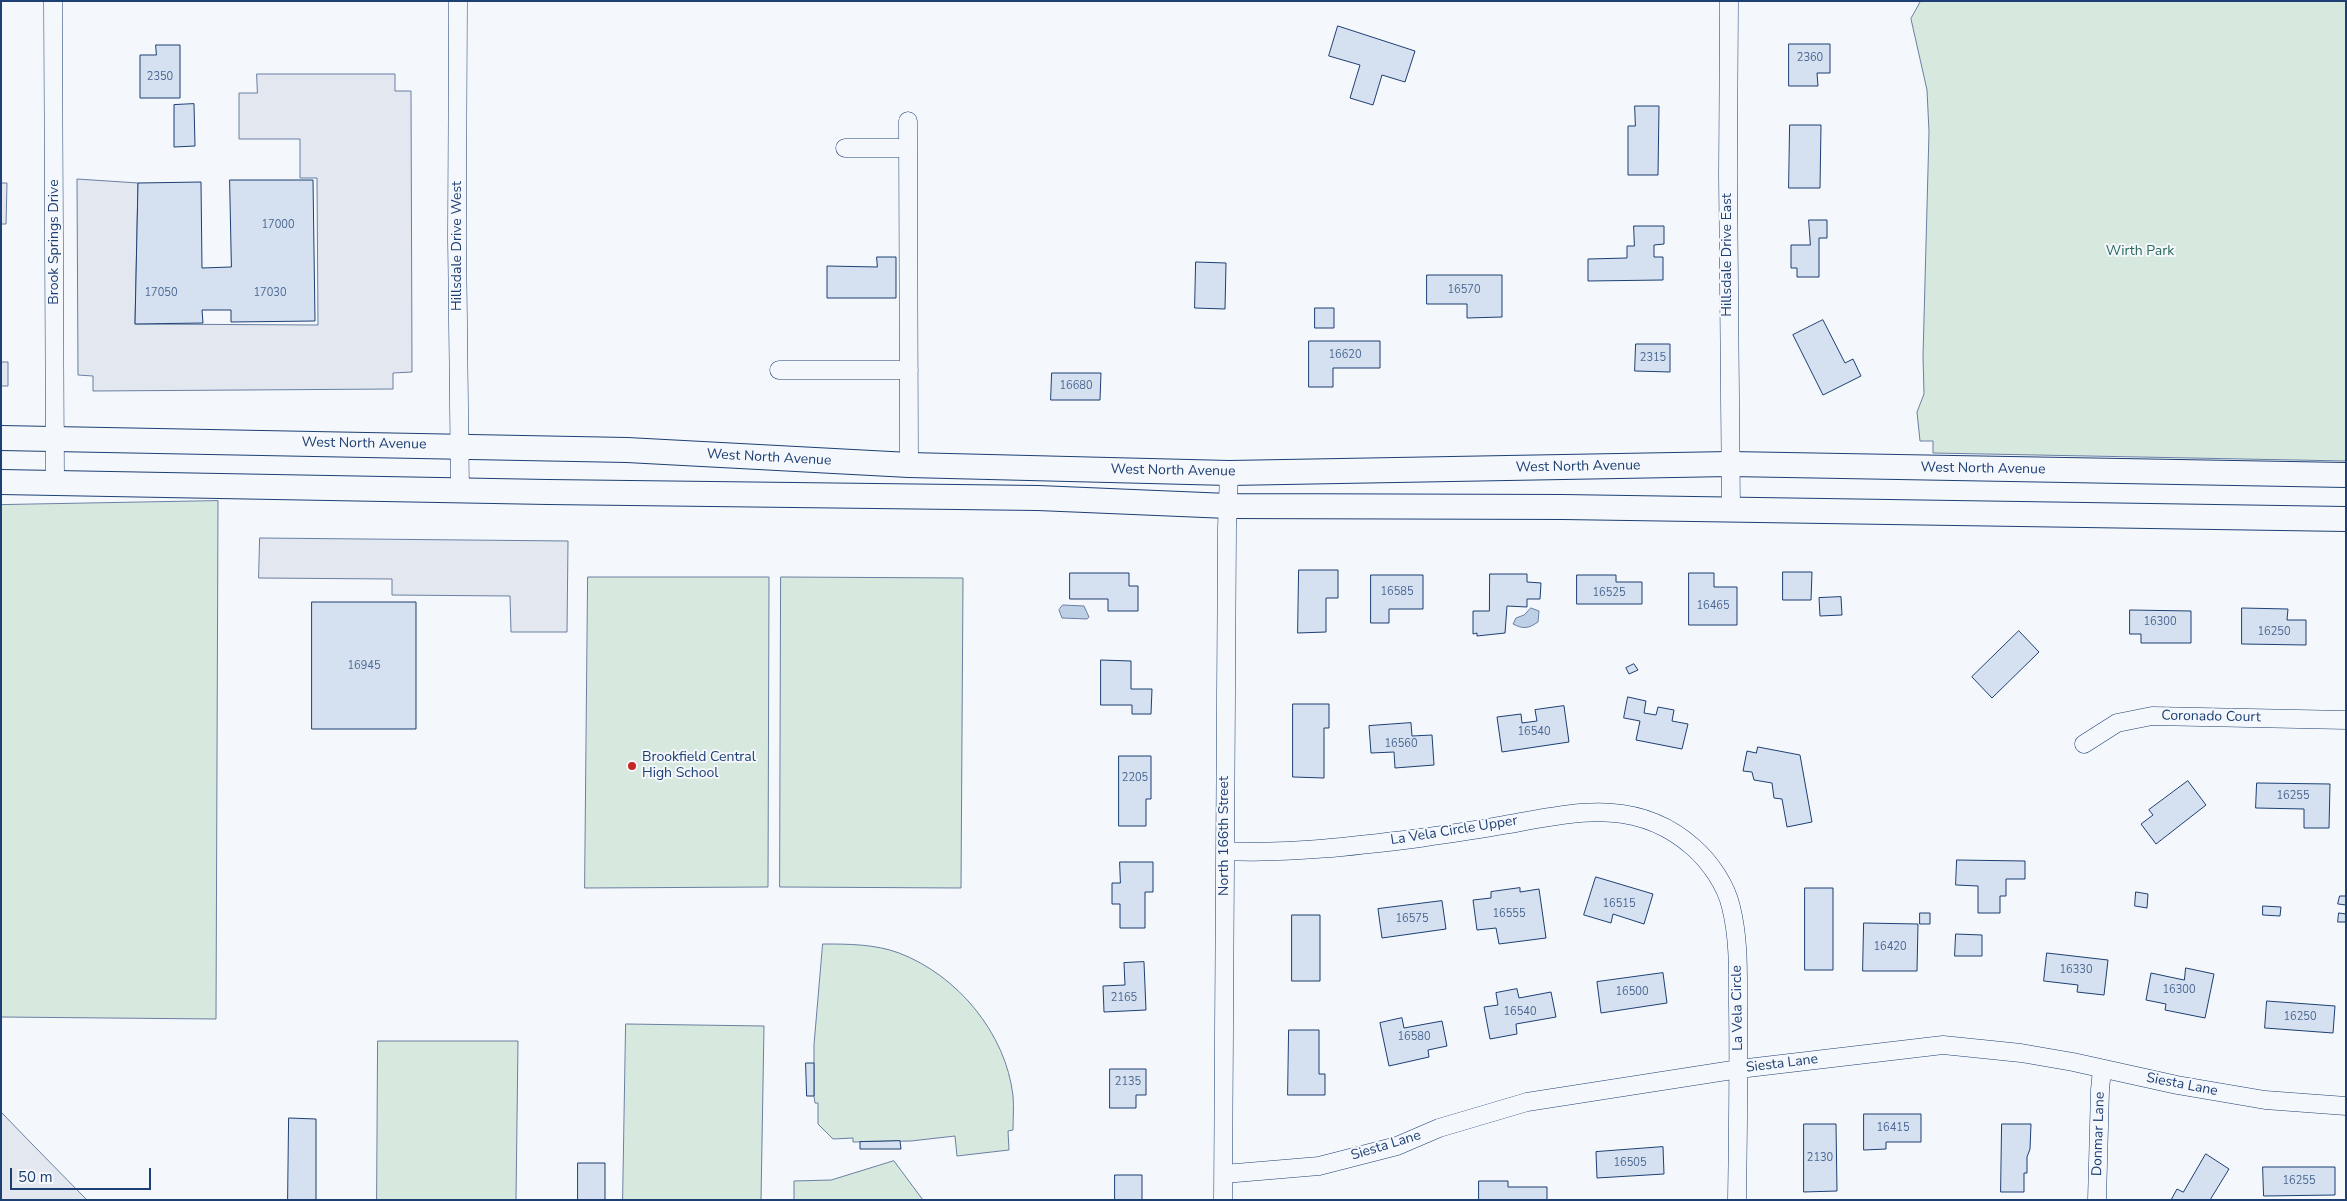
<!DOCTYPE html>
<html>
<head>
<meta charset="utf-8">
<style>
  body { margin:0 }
  #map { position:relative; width:2347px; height:1201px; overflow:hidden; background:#f4f7fb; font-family:"Nunito Sans",sans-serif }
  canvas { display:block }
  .frame { position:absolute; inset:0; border:2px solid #1d3f73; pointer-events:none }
  .scale { position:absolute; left:10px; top:1168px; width:141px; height:22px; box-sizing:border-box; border:2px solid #1d3f73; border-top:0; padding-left:6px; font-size:15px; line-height:18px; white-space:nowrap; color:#1d3f73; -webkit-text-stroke:4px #f4f7fb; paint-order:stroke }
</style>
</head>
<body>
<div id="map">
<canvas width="2347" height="1201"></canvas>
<div class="frame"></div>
<div class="scale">50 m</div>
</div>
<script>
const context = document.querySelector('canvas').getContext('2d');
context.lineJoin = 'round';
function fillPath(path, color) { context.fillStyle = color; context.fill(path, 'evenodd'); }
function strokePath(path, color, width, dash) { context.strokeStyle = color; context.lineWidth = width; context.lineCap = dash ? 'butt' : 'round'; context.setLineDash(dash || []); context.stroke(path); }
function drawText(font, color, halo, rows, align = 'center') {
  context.font = font + ' "Nunito Sans",sans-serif'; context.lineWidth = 4; context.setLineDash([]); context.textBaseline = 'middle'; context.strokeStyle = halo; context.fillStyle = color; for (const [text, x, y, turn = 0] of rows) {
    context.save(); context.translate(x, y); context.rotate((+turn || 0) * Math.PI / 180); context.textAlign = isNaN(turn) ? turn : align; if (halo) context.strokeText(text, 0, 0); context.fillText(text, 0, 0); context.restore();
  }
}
const green = new Path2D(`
  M1921 1H2346V461L1933 453V441H1920L1917 412 1924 394 1923 356 1929 132 1927 90 1911 19Z
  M218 501 216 1019 1 1017V505Z
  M588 577H769L768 887 585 888Z
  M781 577 963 578 961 888 780 887Z
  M823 944C848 944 875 944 899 953 957 975 1006 1033 1013 1096 1014 1107 1013 1119 1013 1130L1008 1131 1009 1150 957 1156 955 1136 911 1141 853 1142V1138L833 1139 818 1124V1103H815L814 1096V1045Z
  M626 1024 764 1026 761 1200H623Z
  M378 1041H518L516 1200H377Z
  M894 1161 923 1200H794V1181L831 1180Z`);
const parking = new Path2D(`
  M257 74H395V91H411L412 372 393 373V389L93 391V376L78 375 77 179 138 183 135 324 318 325 317 178H300V139H239V93H257Z
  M1 183H7L6 224H1Z
  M1 362H8V386H1Z
  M260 538 568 541 567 632H511L510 596 392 595V579L259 578Z
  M1 1112 33 1145 87 1200H1Z`);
const water = new Path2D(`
  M1063 605 1084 606 1089 617 1087 619 1062 618 1059 610Z
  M1531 608 1539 611 1538 622C1528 629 1523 629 1513 624L1516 618 1524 615Z`);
const building = new Path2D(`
  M1338 26 1415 51 1405 82 1382 75 1373 105 1350 98 1360 65 1329 56Z
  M1789 44H1830V73H1817L1818 86H1789Z
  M156 45H180V98H140V55H156Z
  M194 104 195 146 174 147V105Z
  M1635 106H1659L1658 175H1628V126H1635Z
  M1790 125H1821L1820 188H1789Z
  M230 180H313L315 321 231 322V310H202L203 323 135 324 138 183 201 182 202 268 231 267Z
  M1809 220H1827V238H1819V277H1797V268H1791V245H1810Z
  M1634 226H1664V244L1654 245V257H1663V280L1588 281V259L1627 258V246H1634Z
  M877 257H896V298H827V266L877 267Z
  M1196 262 1226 263 1225 309 1195 308Z
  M1427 275H1502V317L1467 318V304H1427Z
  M1315 308H1334V328H1315Z
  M1823 320 1845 363 1853 359 1861 376 1823 395 1793 335Z
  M1309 341H1380V368H1333V387H1309Z
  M1636 344H1670V372L1635 371Z
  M1052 373H1101L1100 400H1051Z
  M1299 570H1338V598H1326V632L1298 633Z
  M1783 572H1812L1811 600H1783Z
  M1070 573H1129V586H1138V611H1108V599H1070Z
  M1689 573H1714V587H1737V625H1689Z
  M1490 574H1527V582L1541 583 1540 599H1527V607L1507 606 1505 633 1477 636V633L1473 634V611H1489Z
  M1371 575H1423V609H1389V623H1371Z
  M1577 575H1616V582H1642V604H1577Z
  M1841 597 1842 615 1820 616 1819 598Z
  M312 602H416V729H312Z
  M2242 608 2288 609 2287 620H2306V645L2242 644Z
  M2130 610 2191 611V643H2141V634H2130Z
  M2019 631 2039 652 1992 698 1972 677Z
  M1101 660 1131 661V689H1152L1151 714H1132V705H1101Z
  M1634 664 1638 670 1629 674 1626 668Z
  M1628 697 1646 701 1644 713 1656 715 1658 707 1674 710 1672 721 1688 724 1682 749 1636 740 1640 721 1624 718Z
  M1293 704H1329V728H1324V778L1293 777Z
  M1564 706 1569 742 1502 752 1497 717 1521 714 1522 723 1537 721 1535 710Z
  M1411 723 1412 736 1432 735 1434 765 1395 768 1394 752 1371 753 1369 726Z
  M1758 747 1800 755 1812 822 1787 827 1782 799 1774 798 1772 783 1754 780 1752 772 1743 771 1747 751 1756 753Z
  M1119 756H1151V799H1146V826H1119Z
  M2188 781 2206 805 2156 844 2141 824 2153 815 2149 810Z
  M2257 783 2330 784 2329 828H2304V809L2256 808Z
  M1957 860 2025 861V879H2006V896H2000V913H1978V886L1956 885Z
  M1120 862H1153V892H1145V928H1120V904H1112V883H1120Z
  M1596 877 1653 894 1644 924 1613 914 1611 923 1584 915Z
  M1520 888V892L1539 889 1546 938 1499 944 1496 928 1477 930 1473 900 1491 898V892Z
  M1805 888H1833V970H1805Z
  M2136 892 2148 894 2147 908 2135 906Z
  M2340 896H2346V905L2338 904Z
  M1442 901 1446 929 1382 938 1378 909Z
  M2263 906 2281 907 2280 916 2263 915Z
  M1920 913H1930V924H1920Z
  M2339 913 2346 914V922H2338Z
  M1292 915H1320V981H1292Z
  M1864 923 1918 924 1917 971H1863Z
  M1956 934 1982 935V956H1955Z
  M2047 953 2108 960 2104 995 2077 992 2078 985 2044 981Z
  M1144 962 1146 1010 1104 1012 1103 986 1125 985 1124 963Z
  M2186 968 2214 974 2205 1018 2165 1010 2166 1004 2146 1000 2151 973 2184 980Z
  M1663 973 1667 1003 1601 1013 1597 982Z
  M1517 989 1519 998 1551 992 1556 1017 1516 1024 1517 1034 1490 1039 1484 1007 1498 1005 1496 993Z
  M2267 1001 2335 1006 2333 1033 2265 1028Z
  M1402 1018 1404 1028 1442 1021 1447 1046 1428 1050 1429 1057 1389 1066 1380 1023Z
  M1289 1030H1319V1074H1325V1095H1288Z
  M806 1063H814V1096H807Z
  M1110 1069H1146V1095H1136V1108H1110Z
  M1864 1114H1921V1142H1886V1149L1864 1150Z
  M289 1118 316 1119V1200H288Z
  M1804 1124H1836L1837 1191 1804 1192Z
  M2002 1124H2031L2030 1149 2027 1157V1173H2024V1192H2001Z
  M900 1141 901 1149H860V1142Z
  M1663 1147 1664 1174 1597 1178 1596 1152Z
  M2206 1154 2229 1169 2210 1200H2171L2177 1189 2183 1192Z
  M578 1163H605V1200H578Z
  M2263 1167H2335V1195L2264 1196Z
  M1115 1175H1142V1200H1115Z
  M1479 1181H1508V1187H1547V1200H1479Z`);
const street = new Path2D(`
  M53 1 55 482
  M458 1 457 238 460 490
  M1729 1 1728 174 1731 509
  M908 121 909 465
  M845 148H908
  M779 370H909
  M2084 744 2117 723 2152 716 2346 720
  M1225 851C1290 854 1356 846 1420 838 1448 834 1476 830 1504 825 1572 813 1636 796 1693 847 1710 862 1726 885 1731 907 1739 939 1738 972 1738 1004 1739 1070 1738 1135 1737 1200
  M1224 1174 1319 1166 1397 1146 1439 1128 1527 1102 1739 1069 1943 1045 2021 1053 2073 1062 2177 1085 2265 1100 2346 1106
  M1223 1200 1227 528 1229 473
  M2097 1200 2100 1090 2102 1069`);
const secondary = new Path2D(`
  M1 438 627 450 909 465 1229 473 1730 464 2346 475
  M1 482 548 492 1038 498 1228 506 1563 507 2346 519`);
const markers = [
  [632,766,5,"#c62828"]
];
const numberNames = [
  ["2360",1810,58],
  ["2350",160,77],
  ["17000",278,225],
  ["16570",1464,290],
  ["17050",161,293],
  ["17030",270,293],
  ["16620",1345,355],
  ["2315",1653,358],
  ["16680",1076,386],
  ["16585",1397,592],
  ["16525",1609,593],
  ["16465",1713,606],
  ["16300",2160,622],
  ["16250",2274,632],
  ["16945",364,666],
  ["16540",1534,732],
  ["16560",1401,744],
  ["2205",1135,778],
  ["16255",2293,796],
  ["16515",1619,904],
  ["16555",1509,914],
  ["16575",1412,919],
  ["16420",1890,947],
  ["16330",2076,970],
  ["16300",2179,990],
  ["16500",1632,992],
  ["2165",1124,998],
  ["16540",1520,1012],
  ["16250",2300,1017],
  ["16580",1414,1037],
  ["2135",1128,1082],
  ["16415",1893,1128],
  ["2130",1820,1158],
  ["16505",1630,1163],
  ["16255",2299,1181]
];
const streetNames = [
  ["Brook Springs Drive",55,242,-90],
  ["Hillsdale Drive West",458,246,-90],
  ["Hillsdale Drive East",1728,255,-90],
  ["West North Avenue",364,444,1],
  ["West North Avenue",769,458,3],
  ["West North Avenue",1578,467,-1],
  ["West North Avenue",1983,469,1],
  ["West North Avenue",1173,471,1],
  ["Coronado Court",2211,717,1],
  ["La Vela Circle Upper",1454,831,-9],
  ["North 166th Street",1225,836,-90],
  ["La Vela Circle",1738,1008,-91],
  ["Siesta Lane",1782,1064,-7],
  ["Siesta Lane",2182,1085,11],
  ["Donmar Lane",2099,1134,-88],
  ["Siesta Lane",1386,1146,-17]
];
const parkNames = [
  ["Wirth Park",2140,252]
];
const poiNames = [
  ["Brookfield Central",642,758],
  ["High School",642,774]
];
fillPath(green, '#d7e8df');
strokePath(green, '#687fa3', 1);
fillPath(parking, '#e3e8f0');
strokePath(parking, '#687fa3', 1);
fillPath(water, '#bed0e5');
strokePath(water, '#687fa3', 1);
fillPath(building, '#d5e0f0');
strokePath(building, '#1d3f73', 1);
strokePath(street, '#1d3f73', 19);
strokePath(secondary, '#1d3f73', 26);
strokePath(street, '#f4f7fb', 18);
strokePath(secondary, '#f4f7fb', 24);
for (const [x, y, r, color] of markers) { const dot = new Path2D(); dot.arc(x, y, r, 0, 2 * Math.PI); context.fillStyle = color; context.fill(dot); strokePath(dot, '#f4f7fb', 2); }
drawText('11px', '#4b6792', null, numberNames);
drawText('14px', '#1d3f73', '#f4f7fb', streetNames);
drawText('14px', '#2c6c60', '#f4f7fb', parkNames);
drawText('14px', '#1d3f73', '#f4f7fb', poiNames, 'left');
</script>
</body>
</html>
